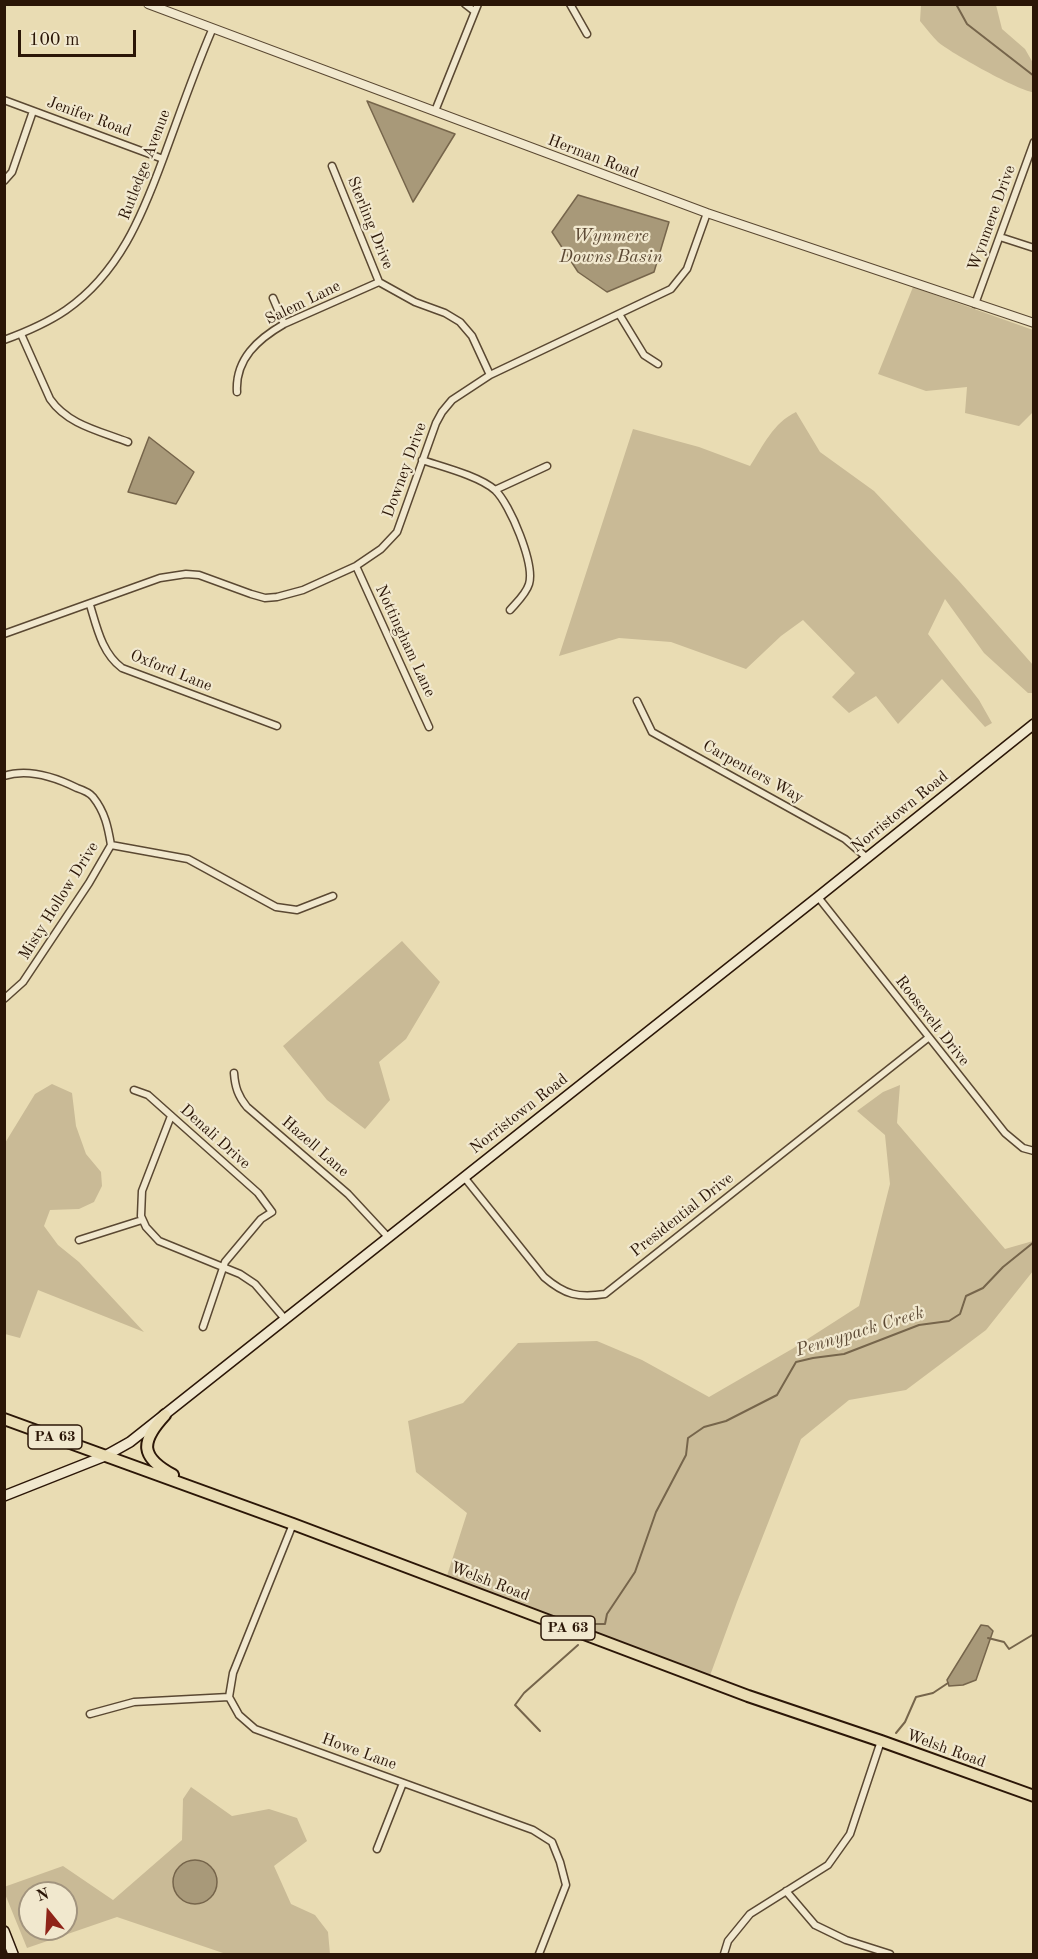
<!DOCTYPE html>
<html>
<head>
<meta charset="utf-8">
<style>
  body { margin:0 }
  #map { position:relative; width:1038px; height:1959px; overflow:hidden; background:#e9dcb3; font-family:"Old Standard TT",serif }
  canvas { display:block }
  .frame { position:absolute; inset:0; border:6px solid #2b1607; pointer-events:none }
  .north { position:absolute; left:18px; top:1881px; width:60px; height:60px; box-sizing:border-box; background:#f1e8ce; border:2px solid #a2947e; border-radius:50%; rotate:342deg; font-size:16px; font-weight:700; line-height:24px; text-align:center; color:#2b1607 }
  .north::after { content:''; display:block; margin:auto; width:21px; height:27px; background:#8f2418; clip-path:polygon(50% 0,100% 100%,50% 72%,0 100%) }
  .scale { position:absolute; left:18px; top:30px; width:118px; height:27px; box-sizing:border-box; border:3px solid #2b1607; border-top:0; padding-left:8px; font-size:18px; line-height:21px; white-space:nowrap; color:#2b1607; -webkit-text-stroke:4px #f1e8ce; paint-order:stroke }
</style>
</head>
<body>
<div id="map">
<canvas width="1038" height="1959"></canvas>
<div class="frame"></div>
<div class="north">N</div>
<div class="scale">100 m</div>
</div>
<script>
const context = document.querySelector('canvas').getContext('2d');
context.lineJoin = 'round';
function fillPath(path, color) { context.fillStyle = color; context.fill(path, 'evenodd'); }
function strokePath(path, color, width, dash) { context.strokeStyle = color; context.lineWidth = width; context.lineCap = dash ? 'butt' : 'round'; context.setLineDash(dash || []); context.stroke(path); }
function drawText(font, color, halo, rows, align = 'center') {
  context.font = font + ' "Old Standard TT",serif'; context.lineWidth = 4.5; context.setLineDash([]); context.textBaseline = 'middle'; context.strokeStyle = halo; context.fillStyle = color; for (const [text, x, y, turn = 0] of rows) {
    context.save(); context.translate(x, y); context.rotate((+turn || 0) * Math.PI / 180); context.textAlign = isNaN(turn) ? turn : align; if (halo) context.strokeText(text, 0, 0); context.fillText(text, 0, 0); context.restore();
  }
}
const green = new Path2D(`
  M921 5H996L1002 29 1025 49 1033 63V92C1021 92 949 52 938 42 932 36 926 28 920 21Z
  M913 287 1033 330V412L1019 426 965 413 967 387 926 391 878 374Z
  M796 412 820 452 874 491 959 581 1033 665V693H1028L984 653 945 599 928 634 979 700 992 723 985 727 942 679 898 724 876 696 849 713 832 697 855 673 803 620 781 636 746 669 671 642 619 638 559 656 633 429 699 447 750 466C763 446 773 423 796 412Z
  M402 941 440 982 406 1039 379 1062 390 1100 365 1129 327 1100 283 1046Z
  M52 1084 72 1093 76 1126 86 1154 101 1172 102 1186 94 1202 79 1209 50 1210 44 1226 58 1245 79 1262 144 1332 38 1290 20 1338 5 1334V1143L35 1094Z
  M900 1085 897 1123 1005 1249 1033 1241V1271L986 1330 906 1390 849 1400 801 1439 737 1602 708 1681 445 1582 467 1513 416 1472 408 1421 463 1403 518 1343 597 1341 642 1360 709 1397 792 1349 859 1306 890 1184 885 1135 857 1111 883 1092Z
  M191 1787 232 1816 269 1809 297 1818 307 1841 274 1866 291 1904 315 1915 328 1932 330 1954H226L117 1917 27 1948 5 1894 4 1887 63 1866 113 1900 182 1840 183 1799ZM30 1893H66V1929H30Z`);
const water = new Path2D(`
  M367 101 455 134 413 202Z
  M578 195 669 222 654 272 607 292 578 272 552 232Z
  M149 437 194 472 176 504 128 492Z
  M981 1625 988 1626 993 1631 976 1680 963 1685 949 1686 947 1680Z
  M173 1882a22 22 0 1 1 44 0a22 22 0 1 1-44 0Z`);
const stream = new Path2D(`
  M956 4 967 24 1034 76
  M592 1624H605L607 1614 635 1572 656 1512 686 1455 688 1438 704 1427 726 1421 777 1395 796 1362 813 1358 844 1354 919 1325 949 1321 960 1314 966 1296 983 1288 1003 1267 1034 1242
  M988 1638 1004 1642 1009 1649 1034 1634
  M540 1731 515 1705 524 1693 578 1645
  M896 1733 905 1722 916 1697 933 1693 948 1683`);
const minor = new Path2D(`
  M465 4 474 11
  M570 4 587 34
  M4 100 163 159
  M435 111 478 4
  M332 166 379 282 415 302 445 313 460 322 472 336 490 375
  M4 181 12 172 33 111
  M1000 237 1034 248
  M273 298 284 324
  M975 304 1034 142
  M619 314 644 355 658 364
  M21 334 50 399C68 425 100 431 128 442
  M4 340C26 332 47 323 66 310 119 273 142 216 163 159 179 116 194 72 212 30
  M237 392C235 359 258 339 284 324L379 282
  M422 460C443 467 479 476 495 490 510 504 535 564 529 584 526 594 517 602 510 610
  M495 490 547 466
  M356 566 429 727
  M90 605C97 628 102 653 122 668L277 726
  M4 634 160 578 186 574 199 575 251 594 265 598 277 597 303 590 356 566 381 549 397 532 436 423 442 412 452 400 490 375 671 289 687 269 707 213
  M637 701 652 732 845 839 866 857
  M4 776C28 768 55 777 77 788 83 790 89 792 93 797 105 812 108 827 111 845L89 883 23 982 4 999
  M111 845 188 859 276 907 297 910 333 896
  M818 897 1005 1133 1023 1148 1034 1151
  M234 1073C235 1087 238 1096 247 1107L348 1194 388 1237
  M134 1090 148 1095 258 1193 272 1212 261 1219 225 1262 203 1327
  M171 1116 142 1191 141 1216 146 1227 159 1241 240 1274 255 1284 285 1319
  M464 1177 544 1277C565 1295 578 1298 605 1294L928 1038
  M79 1240 142 1220
  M293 1524 233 1673 229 1697 239 1715 255 1729 533 1830 552 1842 560 1862 566 1885 539 1954
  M90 1714 134 1702 229 1697
  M377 1849 403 1783
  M786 1891 815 1925 846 1940 890 1954
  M724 1954 728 1941 750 1914 828 1865 850 1834 881 1741`);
const tertiary = new Path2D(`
  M148 4 707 213 1034 323`);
const secondary = new Path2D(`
  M4 1496 105 1456 130 1442 818 897 1034 724
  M4 1931 13 1954`);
const primary = new Path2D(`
  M165 1415C140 1442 140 1457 173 1475
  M4 1419 293 1524 748 1696 881 1741 1034 1796`);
const shields = [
  [55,1437,54],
  [568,1628,54]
];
const shieldNames = [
  ["PA 63",55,1437],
  ["PA 63",568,1628]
];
const streetNames = [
  ["Jenifer Road",89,117,20],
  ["Herman Road",593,157,21],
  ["Rutledge Avenue",145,165,-69],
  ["Wynmere Drive",992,218,-70],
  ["Sterling Drive",370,223,68],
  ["Salem Lane",303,303,-26],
  ["Downey Drive",405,470,-70],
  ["Nottingham Lane",405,641,65],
  ["Oxford Lane",171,671,22],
  ["Carpenters Way",753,772,29],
  ["Norristown Road",900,812,-39],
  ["Misty Hollow Drive",59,901,-58],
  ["Roosevelt Drive",932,1021,52],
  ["Norristown Road",519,1114,-38],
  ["Denali Drive",215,1137,42],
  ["Hazell Lane",315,1147,41],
  ["Presidential Drive",682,1215,-38],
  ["Welsh Road",490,1582,21],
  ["Welsh Road",946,1749,20],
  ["Howe Lane",359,1752,20]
];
const waterNames = [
  ["Wynmere",611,236],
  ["Downs Basin",611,257],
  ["Pennypack Creek",860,1332,-17]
];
fillPath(green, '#c9ba96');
fillPath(water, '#a89979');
strokePath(water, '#76654b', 1.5);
strokePath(stream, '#76654b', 2);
strokePath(minor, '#5a4832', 9);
strokePath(tertiary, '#5a4832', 10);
strokePath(secondary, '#2b1607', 12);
strokePath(primary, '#2b1607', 14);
strokePath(minor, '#f1e8ce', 6);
strokePath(tertiary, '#f1e8ce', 8);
strokePath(secondary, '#f1e8ce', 9);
strokePath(primary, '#e9dcb3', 10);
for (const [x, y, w] of shields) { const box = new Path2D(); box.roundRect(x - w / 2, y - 12, w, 24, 4.5); context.fillStyle = '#f1e8ce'; context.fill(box); strokePath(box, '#2b1607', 1.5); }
drawText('bold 15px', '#2b1607', null, shieldNames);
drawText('16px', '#2b1607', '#f1e8ce', streetNames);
drawText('italic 18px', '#5d4a35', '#f1e8ce', waterNames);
</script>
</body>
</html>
